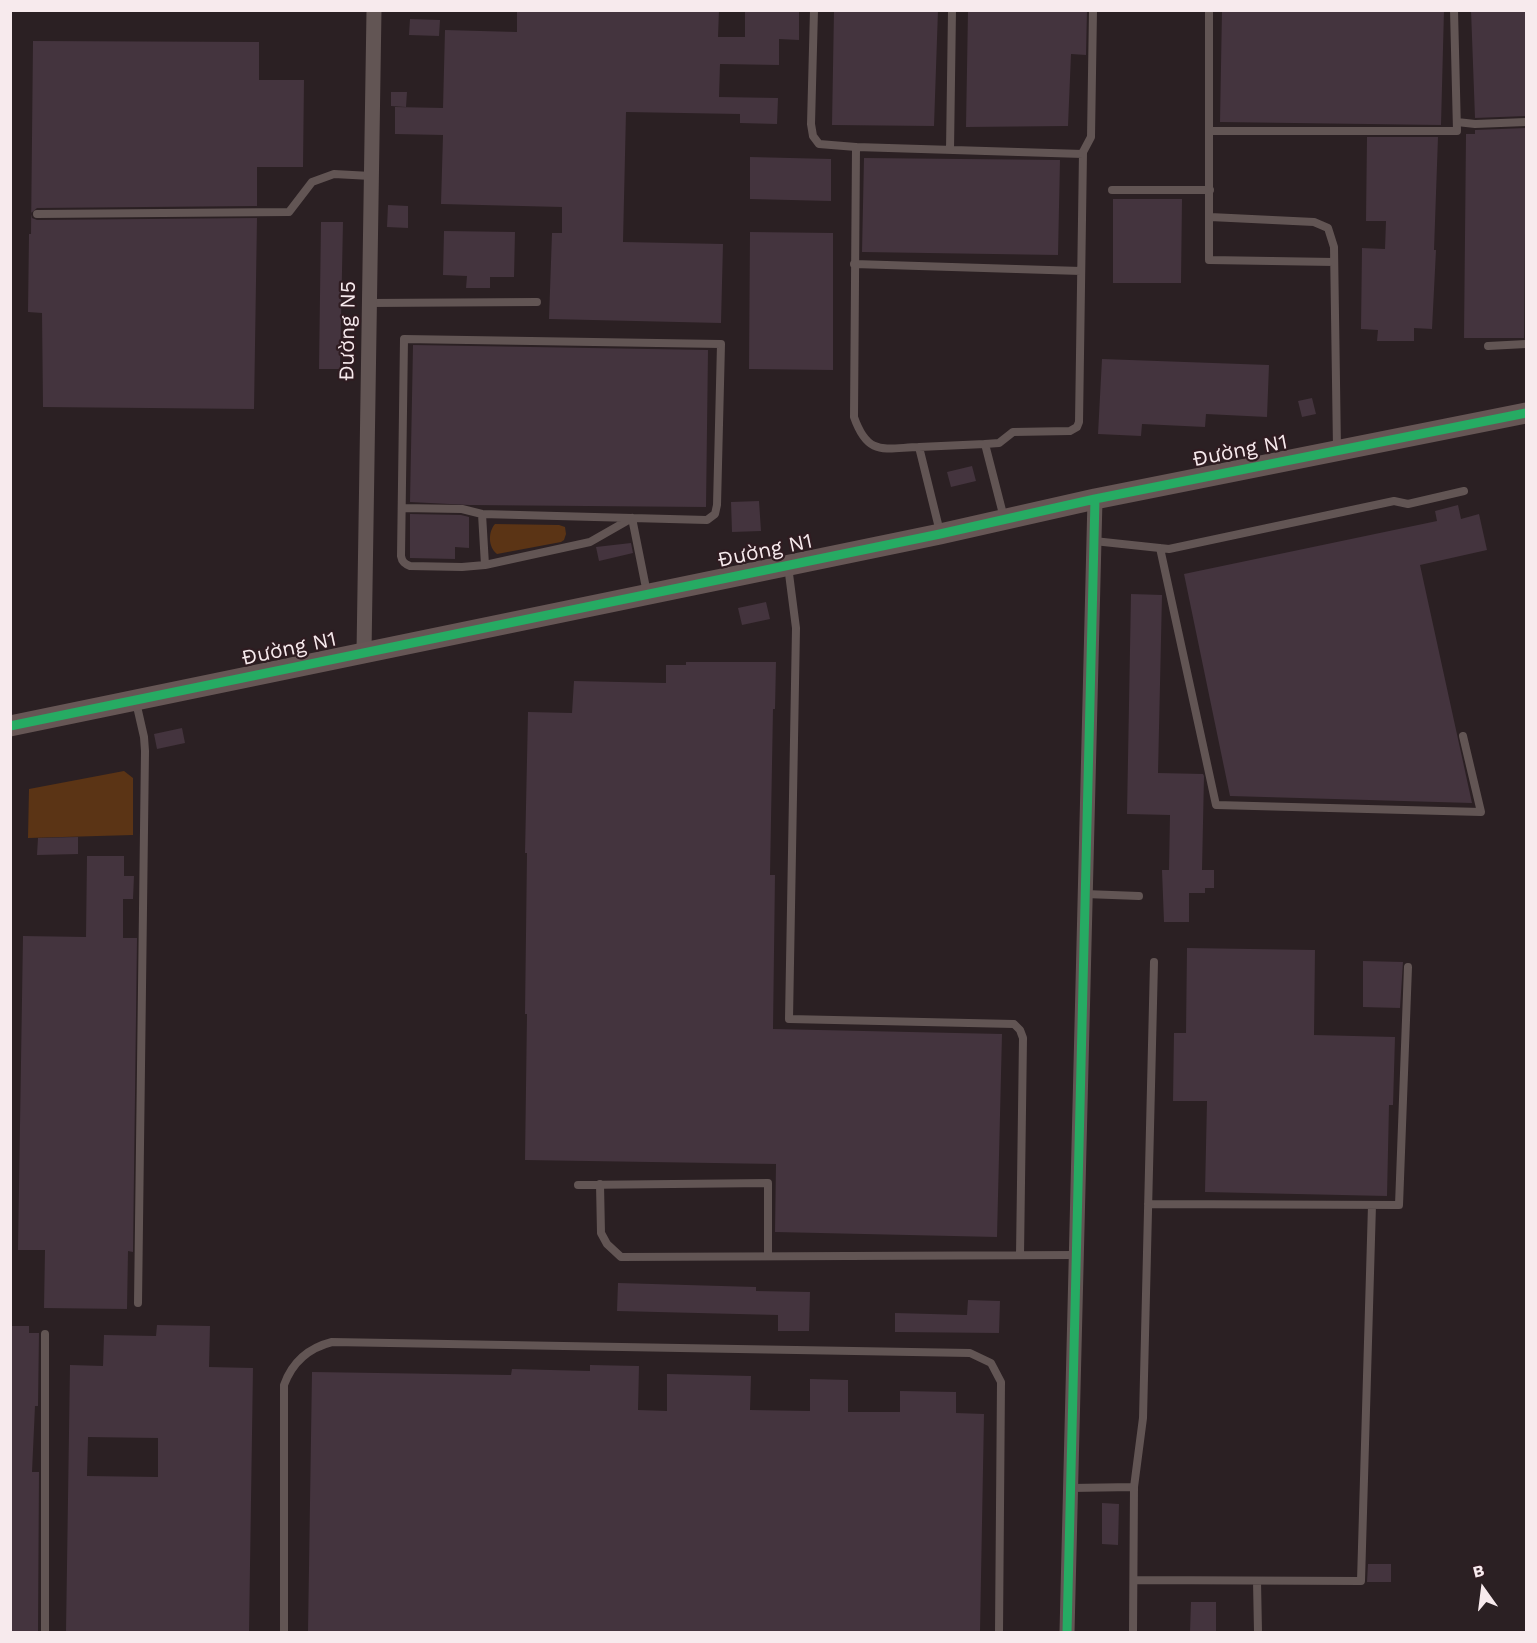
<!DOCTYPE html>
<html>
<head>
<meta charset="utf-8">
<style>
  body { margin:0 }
  #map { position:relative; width:1537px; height:1643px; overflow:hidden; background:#2b2023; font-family:"Work Sans",sans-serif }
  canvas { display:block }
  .frame { position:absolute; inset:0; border:12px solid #f7eaed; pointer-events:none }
  .north { position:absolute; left:1453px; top:1559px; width:60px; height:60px; -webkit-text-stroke:4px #2f1c21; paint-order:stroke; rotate:346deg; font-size:16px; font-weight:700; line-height:24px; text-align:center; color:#f7eaed }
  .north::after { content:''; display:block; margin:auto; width:21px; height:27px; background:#f7eaed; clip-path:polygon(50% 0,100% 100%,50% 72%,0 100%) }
</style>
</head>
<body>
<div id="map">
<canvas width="1537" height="1643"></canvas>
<div class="frame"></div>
<div class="north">B</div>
</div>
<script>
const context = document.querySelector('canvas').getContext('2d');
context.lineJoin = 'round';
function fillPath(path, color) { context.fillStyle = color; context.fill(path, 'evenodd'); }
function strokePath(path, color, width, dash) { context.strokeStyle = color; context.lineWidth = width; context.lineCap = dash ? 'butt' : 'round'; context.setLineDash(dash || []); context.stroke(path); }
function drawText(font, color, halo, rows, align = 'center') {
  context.font = font + ' "Work Sans",sans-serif'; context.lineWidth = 4.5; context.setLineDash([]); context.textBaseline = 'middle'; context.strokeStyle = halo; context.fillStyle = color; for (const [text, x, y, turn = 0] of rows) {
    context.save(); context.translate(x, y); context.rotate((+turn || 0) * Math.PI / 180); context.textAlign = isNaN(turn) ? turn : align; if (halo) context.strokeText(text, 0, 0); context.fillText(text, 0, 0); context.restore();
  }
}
const green = new Path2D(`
  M495 524 559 525 565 527 566 534 564 540 561 542 497 554C488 547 488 532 495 524Z
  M124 771 133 778V835L28 838 29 789Z`);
const building = new Path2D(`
  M517 10H719L718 37H745V11L799 12V40L779 39V65L720 64 719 97 778 98 777 124 740 123V114L626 112 623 242 723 244 721 323 549 319 552 233H562V207L441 204 443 135 395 134V107L443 108 445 30 517 32Z
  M834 10H938L934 126 832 125Z
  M968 10H1087L1086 55 1071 54 1068 126 966 127Z
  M1222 10H1444L1441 125 1220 122Z
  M1471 10H1527L1526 116 1475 118Z
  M410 19 440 20 439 36 409 35Z
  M33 41 259 42V80H304L303 167H257V206L37 208 31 213 32 218 37 220 257 218 254 409 43 407 42 313 28 312 29 234H31Z
  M391 92H407L406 107 391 106Z
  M1526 128 1524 338H1464L1466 134H1475V130Z
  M1367 137H1438L1434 250H1436L1432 329 1414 328V341H1377L1378 330 1361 329 1362 248 1385 249 1386 221H1366Z
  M750 157 831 159V201L750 199Z
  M864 158 1060 160 1058 255 862 252Z
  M1113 199H1182L1181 283H1113Z
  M388 205 408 206V228L387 227Z
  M321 222H343L340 369H319Z
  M444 231 515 232 514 277H490V288H466L467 276 443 275Z
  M750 232 833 233V370L749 369Z
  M413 345 708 350 706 507 469 505 410 502Z
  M1102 359 1269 365 1267 417 1206 414 1205 427 1142 424 1141 436 1098 434Z
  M1312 398 1316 414 1302 417 1298 401Z
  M972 466 976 481 951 487 947 472Z
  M759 501 761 531 732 532 731 502Z
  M1458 505 1461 519 1479 514 1487 550 1420 565 1472 803 1230 796 1184 574 1437 521 1435 511Z
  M410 514 461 515 469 517V548L455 547V559L410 558Z
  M631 543 633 553 599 561 596 547Z
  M1131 594 1162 595 1158 773 1203 774 1204 776 1202 870H1214V888H1205V893H1189V922H1164L1162 870H1169L1170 815 1127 814Z
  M766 602 770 619 742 625 738 608Z
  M686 662H776L775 709H773L770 875H775L773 1029 1002 1034 997 1237 775 1232 776 1164 525 1160 527 1014H525L527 853H525L528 712 572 713 574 681 666 683V665H686Z
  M182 728 185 743 157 749 154 734Z
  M78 837V854L37 855 38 838Z
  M87 856H124V876H134L133 899H123V938H137L133 1252 128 1251 127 1309 44 1308 45 1250H18L23 936 86 937Z
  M1187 948 1315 950 1314 1035 1395 1037 1393 1105H1389L1387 1196 1205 1192 1207 1101H1173L1174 1033H1186Z
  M1363 961 1403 962 1400 1008 1363 1007Z
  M618 1283 756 1287V1291L810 1292 809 1331H778V1315L617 1311Z
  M968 1300 1000 1301 999 1333 895 1332V1313L967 1315Z
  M157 1325 210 1326 209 1367 253 1368 249 1632H66L70 1365 103 1366 104 1335 156 1336ZM88 1437 158 1438V1477L87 1476Z
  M10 1326H29V1333H39L38 1406H35L32 1472H39L38 1632H10Z
  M590 1365 639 1366 638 1410 667 1411V1374L751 1376 750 1410 810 1411V1379L848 1380V1412H900V1391L956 1392V1413L984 1414 980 1632H308L312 1372 511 1375 512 1369 590 1371Z
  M1102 1503 1119 1504 1118 1545 1102 1544Z
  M1368 1564H1391V1582H1367Z
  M1191 1602H1216V1632H1190Z`);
const lane = new Path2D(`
  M814 10 811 124 813 136 819 144 856 147 854 417C868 457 884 448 919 447L940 532
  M1209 10V260L1334 262
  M1457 122 1475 124 1526 122
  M1210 131H1457L1454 10
  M856 147 1083 154
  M950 150 952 10
  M1112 190H1210
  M37 214 289 212 312 182 334 174 371 176
  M1210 217 1314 222 1328 228 1334 247 1337 449
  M854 264 1081 271
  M370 303 537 302
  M1488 346 1526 344
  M985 444 999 443 1013 432 1070 431 1077 427 1079 422 1083 152 1091 137 1093 10
  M919 447 985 444 1004 518
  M402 508 462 509 482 514 707 520 715 514 717 505 721 344 404 339 401 556C402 562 405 564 410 566L462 567 485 565 590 542 632 518
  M482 514 485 565
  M632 518 647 593
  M1094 541 1169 549 1394 501 1408 504 1464 491
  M1160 548 1216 805 1481 812 1463 736
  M788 566 796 628 789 1019 1014 1024 1020 1030 1023 1038 1020 1255
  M136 702 144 737 145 751 138 1303
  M1085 894 1139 896
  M600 1184 601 1233 607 1244 621 1257 1076 1255
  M578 1185 768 1183V1256
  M1148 1204 1399 1205 1408 967
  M45 1334V1632
  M1071 1488 1134 1487
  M1134 1580 1361 1581 1372 1205
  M1257 1581 1258 1632
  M284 1632V1385C292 1363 308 1348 332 1342L970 1353 991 1363 1001 1382 999 1632
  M1133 1632 1134 1487 1143 1418 1154 962`);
const street = new Path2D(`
  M364 652 374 10
  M1067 1632 1095 499`);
const secondary = new Path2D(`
  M10 726 940 534 1095 499 1526 413`);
const cycleway = new Path2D(`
  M10 726 940 534 1095 499 1526 413
  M1067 1632 1095 499`);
const streetNames = [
  ["Đường N5",348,331,-89],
  ["Đường N1",1240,451,-11],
  ["Đường N1",765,551,-12],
  ["Đường N1",289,649,-12]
];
fillPath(green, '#5b3415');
fillPath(building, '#44343e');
strokePath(lane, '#625554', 8);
strokePath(street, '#625554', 15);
strokePath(secondary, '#665655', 21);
strokePath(cycleway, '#26ab63', 9);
drawText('21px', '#f7eaed', '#2f1c21', streetNames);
</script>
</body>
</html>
